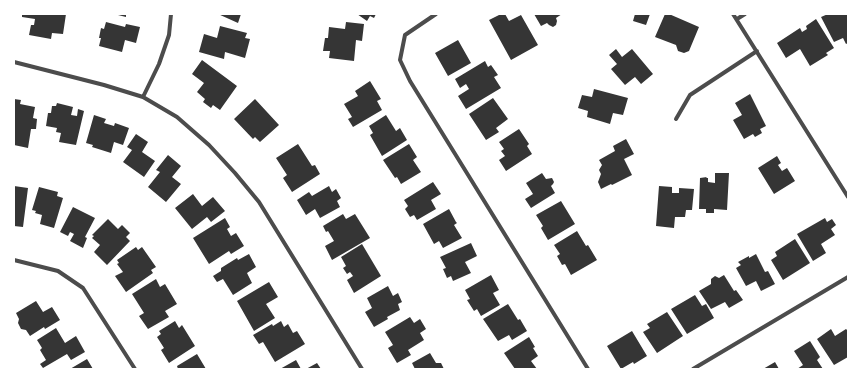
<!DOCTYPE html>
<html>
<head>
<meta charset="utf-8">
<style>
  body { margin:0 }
  #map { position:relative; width:862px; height:383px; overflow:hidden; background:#fff; font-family:"Fira Sans Condensed",sans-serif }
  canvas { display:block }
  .frame { position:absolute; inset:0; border:15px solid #fff; pointer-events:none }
</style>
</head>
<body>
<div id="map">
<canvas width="862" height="383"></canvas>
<div class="frame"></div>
</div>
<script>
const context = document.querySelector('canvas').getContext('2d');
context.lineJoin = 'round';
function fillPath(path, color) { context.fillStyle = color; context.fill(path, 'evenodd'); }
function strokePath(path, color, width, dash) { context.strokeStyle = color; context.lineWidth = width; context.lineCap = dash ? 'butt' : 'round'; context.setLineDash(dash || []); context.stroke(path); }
const building = new Path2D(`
  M22 14H66L63 34 52 33 51 39 29 35 31 25H34L35 19 22 17Z
  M114 14H126V17Z
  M218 14H241L238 23Z
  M357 14H376L374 18 370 16 367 21Z
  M501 14H505L509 21 521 15 538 45 511 60 489 20Z
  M534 14H562L556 18 557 21 556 25 553 27 549 25 547 23 541 26Z
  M635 14H650L646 25 633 21Z
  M665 14H669L699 27 689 51 684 53 678 51 676 45 655 37Z
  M828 14H848V43L846 44 843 38 834 42 821 17Z
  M816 19 834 48 826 53 828 55 810 66 800 49 786 58 777 43 800 28 802 32 807 29 806 26Z
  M106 22 125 27 126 24 140 27 136 43 125 40 122 52 99 46 101 38H99L101 28 104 29Z
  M346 22 364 24 362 41 356 40 354 61 329 58 330 51H323L325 38H328L329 27 345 29Z
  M220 26 247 33 245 38 250 39 245 58 225 52 224 59 199 52 204 34 217 38Z
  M458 40 471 63 448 76 435 53Z
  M616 49 622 57 632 49 653 74 641 84 635 77 625 85 611 69 617 64 609 55Z
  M202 60 237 86 220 110 213 105 211 108 203 102 205 99 197 92 204 83 192 74Z
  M485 61 488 67 491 65 498 75 494 77 501 88 466 109 458 96 469 89 466 84 460 88 455 79Z
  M370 81 381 99 377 101 382 110 353 127 348 119 352 117 344 104 358 96 355 91Z
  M594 89 628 98 623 115 613 113 610 124 587 117 588 111 578 108 582 95 592 97Z
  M750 94 766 126 760 129 762 133 755 137 753 134 744 139 733 120 742 115 735 103Z
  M493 98 508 119 496 128 499 132 486 140 469 114Z
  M14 99 21 100 20 104 35 107 33 118 37 119 36 129H31L28 148 14 145Z
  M255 99 279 125 260 142 255 137 253 139 234 119Z
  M57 103 73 107 71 115 77 116 78 109 84 111 76 145 59 142 61 133 56 132 57 128 46 126 48 113H51L52 106H56Z
  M94 115 106 119 104 123 114 126 115 123 129 128 123 145 114 142 111 153 92 147 93 145 86 143Z
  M386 115 396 131 400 128 407 140 382 156 370 135 373 133 369 126Z
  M519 129 529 144 527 146 532 154 506 171 499 160 505 156 501 151 504 149 499 142Z
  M136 134 148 142 142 152 155 161 144 177 123 162 132 150 127 147Z
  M626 139 634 154 624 159 632 175 612 185 611 184 601 189 598 182 601 174 599 170 602 165 599 160 615 151 613 146Z
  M298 144 312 166 315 165 320 174 292 192 283 178 287 175 276 158Z
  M409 144 417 157 413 160 421 172 401 184 397 177 395 178 383 160Z
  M168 155 181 166 172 177 181 184 166 202 148 187 160 172 156 170Z
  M777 156 781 163 778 165 782 171 787 168 795 181 774 194 758 168Z
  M542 173 546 179 552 178 554 182 553 184 551 186 555 193 531 208 525 199 533 194 526 183Z
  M715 173H729L727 210 714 209V213H706V209H699L700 178 707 177 706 178H708V182L715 183Z
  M433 182 441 194 431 200 436 209 417 220 414 215 410 217 405 209 408 206 404 200Z
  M14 186 28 188 23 227 14 226Z
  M329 186 332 192 336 189 341 198 337 201 340 207 320 218 315 209 306 215 297 200 309 192 312 196Z
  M659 186 672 187V193H679V188L694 189 692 210H686L685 217H675L674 228 656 226Z
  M39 187 58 192 57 196 63 198 54 228 40 224 42 215 35 213 36 211 32 210Z
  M193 194 202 206 213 197 225 211 211 222 207 217 192 229 175 208Z
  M561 201 575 224 548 240 541 228 543 226 536 215Z
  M73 207 95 218 85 237 87 238 83 248 70 241 74 234 70 232 68 236 60 232Z
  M449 209 456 222 457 223 454 225 462 238 443 248 439 241 434 244 423 224Z
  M343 214 346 219 355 214 370 238 332 260 325 246 334 241 328 231 326 232 323 226Z
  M225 218 230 227 227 229 231 236 236 233 244 246 231 254 229 251 209 264 193 238Z
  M825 218 827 222 832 219 836 225 831 229 835 235 821 244 826 253 813 261 797 234Z
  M108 219 118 229 122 225 130 233 126 237 130 241 107 265 94 252 100 245 92 238 94 236 92 235Z
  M577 231 586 246 588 245 597 260 571 275 565 264 562 265 557 256 560 254 554 245Z
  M795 239 810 263 783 280 771 260 777 256 775 252Z
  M471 243 477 256 465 262 471 273 453 281 451 276 447 278 443 269 446 268 440 257Z
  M362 244 381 276 354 293 347 280 353 276 350 272 347 274 343 268 346 266 341 257Z
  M136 247 138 250 142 247 156 267 151 270 153 273 126 292 115 276 123 272 117 264 119 263 117 260Z
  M249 254 256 267 247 273 252 283 233 295 223 279 217 282 213 276 221 271V268L237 258 238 260Z
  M756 254 765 272 768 271 775 284 761 291 756 281 746 286 736 268 741 265 738 262 749 256V258Z
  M491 275 499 290 493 293 500 305 481 316 477 309 474 311 467 300 470 299 465 290Z
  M724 275 734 291 736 290 743 300 729 308 725 302 711 309 699 291 711 284V279L715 276 719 278Z
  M156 279 160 287 165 284 177 304 165 311 169 317 148 329 139 316 144 313 132 294Z
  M269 282 278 297 266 304 275 318 254 331 237 301Z
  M388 286 393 296 398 293 402 302 398 304 400 310 387 317 388 319 374 327 365 312 372 308 367 298Z
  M695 295 702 306 706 304 714 318 687 334 671 309Z
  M36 301 43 312 52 307 60 320 45 329 44 327 30 336 26 330 21 329 18 323 19 319 16 313Z
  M508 304 518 320 520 319 527 331 512 340 509 335 498 341 483 319Z
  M667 312 683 336 657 353 643 332 650 328 647 324Z
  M410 317 414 323 420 319 426 329 420 333 424 340 408 350 411 355 397 363 388 348 393 345 385 332Z
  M175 321 179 328 182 325 195 346 169 363 161 350 164 348 157 337 161 334 159 331Z
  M281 321 284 327 288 324 293 333 297 331 305 344 275 362 263 342 259 344 253 335 272 324 273 326Z
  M56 328 65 343 76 336 85 352 71 360 67 354 43 368 40 364 46 360 40 350 42 348 37 340Z
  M831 329 835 336 846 329 848 331V357L834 365 817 339Z
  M632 331 647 356 634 364 633 362 621 369 607 346Z
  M529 337 535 347 533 348 538 356 531 361 537 369H515L504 353Z
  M810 341 820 357 817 360 823 369H797L803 365 794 351Z
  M430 353 436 363H441L444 369H415L412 363Z
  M197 354 206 369H178L177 366Z
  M87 359 93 369H70Z
  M296 360 301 369H280Z
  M775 362 779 369H763Z
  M317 363 321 369H306Z`);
const minor = new Path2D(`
  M436 14 405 35 400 60 410 81 588 369
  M733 14 848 197
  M737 19 745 14
  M14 62 104 85 143 97 177 117 209 145 235 173 259 202 362 369
  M143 97 159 64 169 35 171 14
  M676 119 690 95 757 51
  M14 260 58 271 83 288 135 369
  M693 369 848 277`);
fillPath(building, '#353535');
strokePath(minor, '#4c4c4c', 4);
</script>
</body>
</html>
